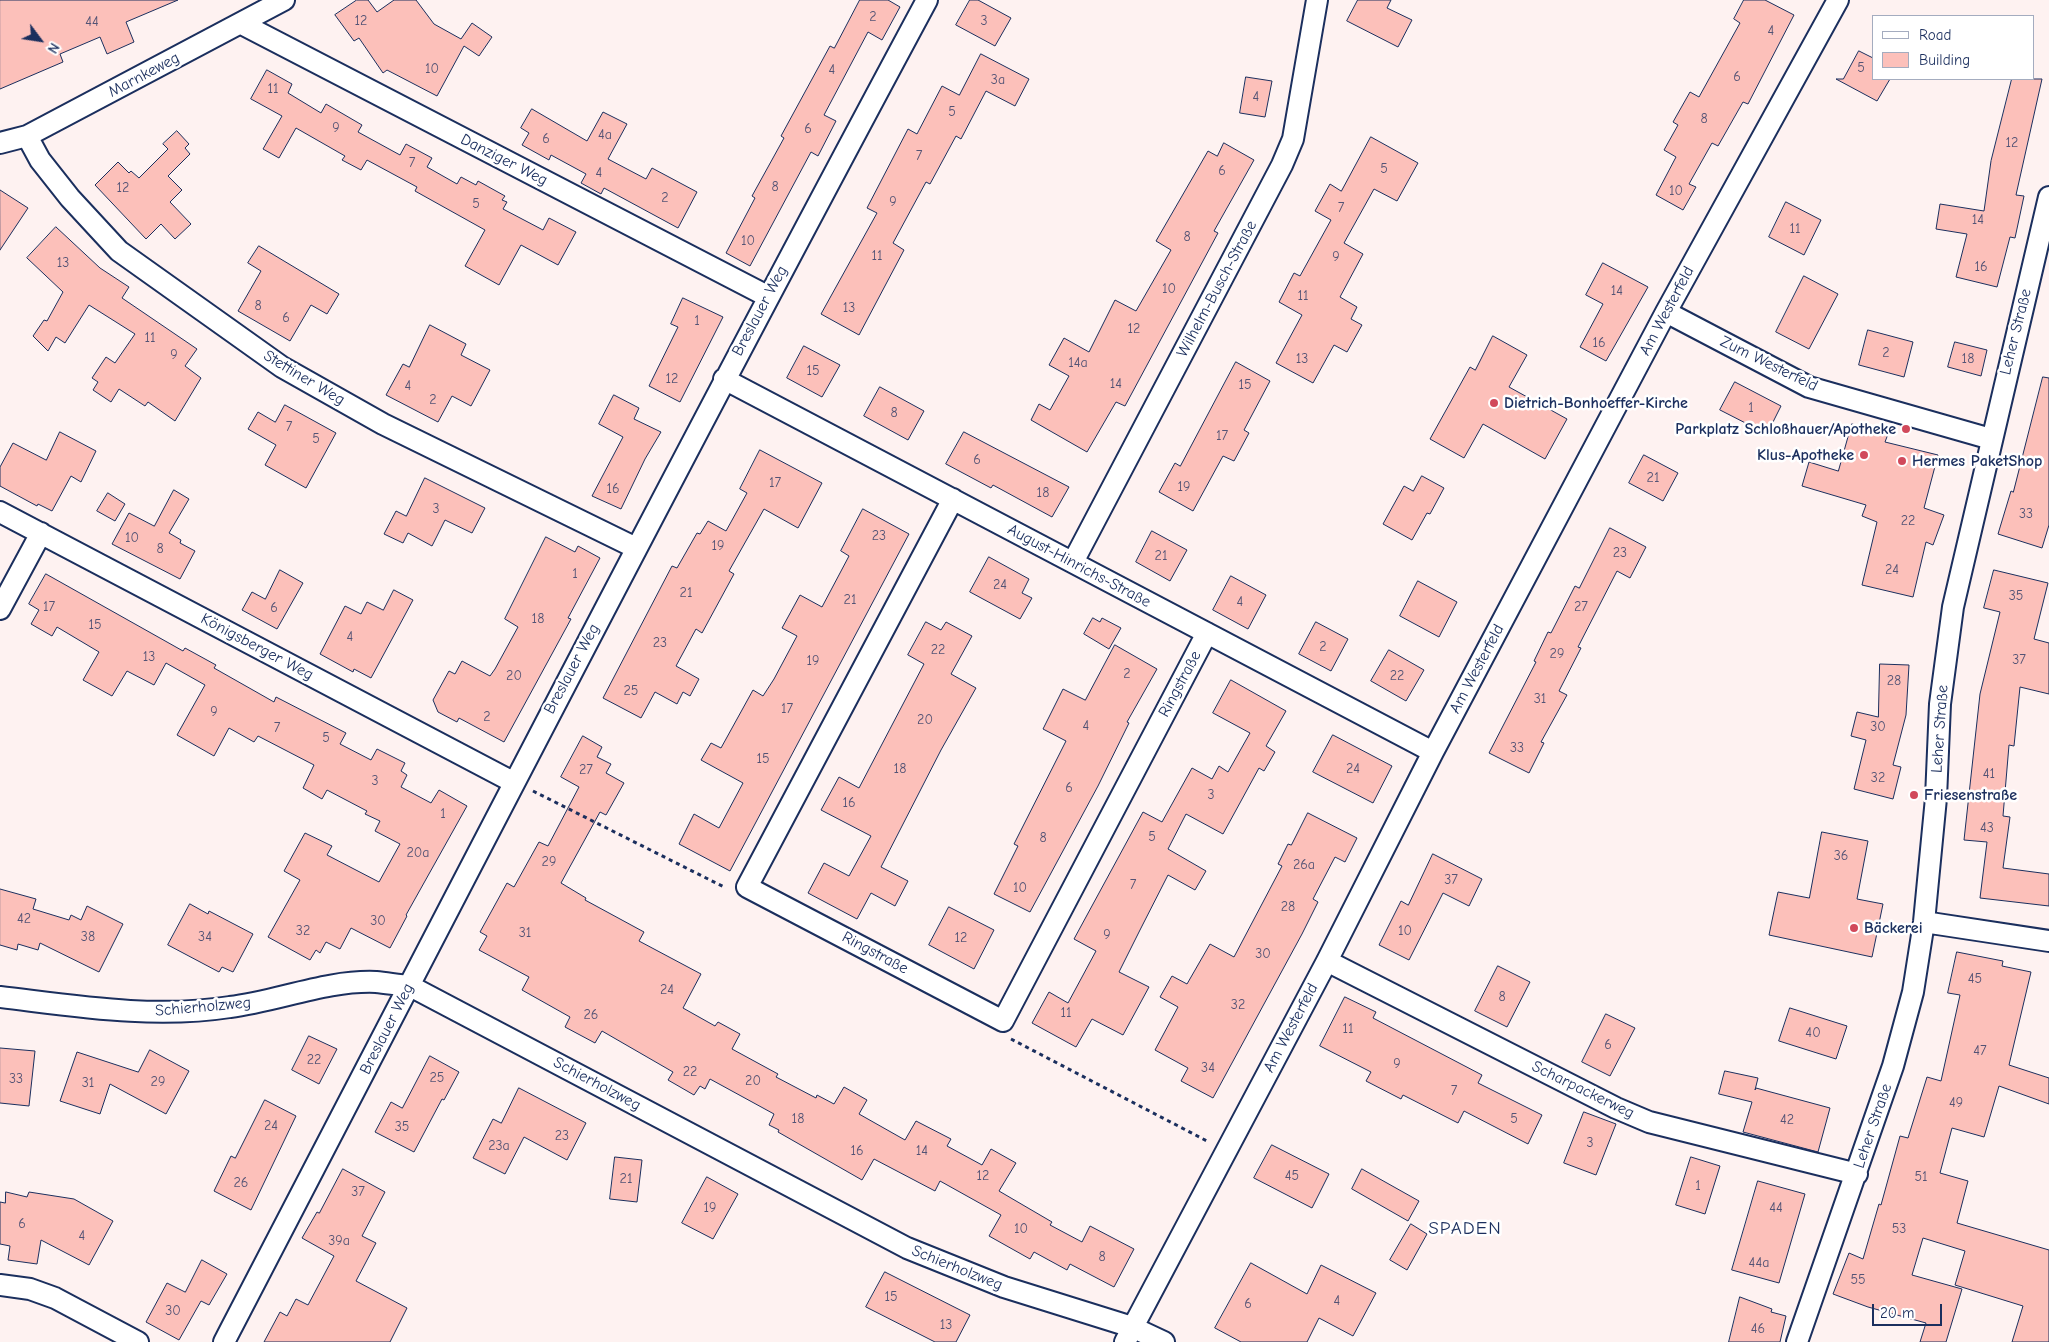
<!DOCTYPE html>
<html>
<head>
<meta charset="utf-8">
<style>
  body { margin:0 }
  #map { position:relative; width:2049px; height:1342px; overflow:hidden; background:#fef2f1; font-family:"Comic Neue",sans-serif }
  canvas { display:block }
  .legend { position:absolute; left:1872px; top:15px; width:162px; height:65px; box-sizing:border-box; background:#fff; border:1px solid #a4acbf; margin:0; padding:6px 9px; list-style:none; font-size:15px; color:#1b2f5e }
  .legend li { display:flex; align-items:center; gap:10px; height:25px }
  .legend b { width:25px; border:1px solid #a4acbf }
  .north { position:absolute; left:15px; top:15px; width:50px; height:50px; -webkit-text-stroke:4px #fff; paint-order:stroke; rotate:121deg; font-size:14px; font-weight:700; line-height:20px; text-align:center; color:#1b2f5e }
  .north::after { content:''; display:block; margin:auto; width:18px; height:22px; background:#1b2f5e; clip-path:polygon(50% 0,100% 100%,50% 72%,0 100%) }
  .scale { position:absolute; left:1872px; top:1304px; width:70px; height:22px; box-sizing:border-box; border:2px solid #1b2f5e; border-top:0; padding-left:6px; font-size:15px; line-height:18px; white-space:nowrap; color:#1b2f5e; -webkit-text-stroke:4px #fff; paint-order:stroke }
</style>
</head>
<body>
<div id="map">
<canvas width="2049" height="1342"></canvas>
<ul class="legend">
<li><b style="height:6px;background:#fff"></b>Road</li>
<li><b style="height:14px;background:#fcc0ba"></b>Building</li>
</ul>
<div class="north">N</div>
<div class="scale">20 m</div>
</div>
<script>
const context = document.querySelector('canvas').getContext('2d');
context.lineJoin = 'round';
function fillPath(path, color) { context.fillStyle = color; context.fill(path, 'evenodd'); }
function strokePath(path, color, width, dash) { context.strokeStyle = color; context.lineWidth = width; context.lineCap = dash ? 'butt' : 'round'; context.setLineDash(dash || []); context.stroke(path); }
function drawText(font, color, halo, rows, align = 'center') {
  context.font = font + ' "Comic Neue",sans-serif'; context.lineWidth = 5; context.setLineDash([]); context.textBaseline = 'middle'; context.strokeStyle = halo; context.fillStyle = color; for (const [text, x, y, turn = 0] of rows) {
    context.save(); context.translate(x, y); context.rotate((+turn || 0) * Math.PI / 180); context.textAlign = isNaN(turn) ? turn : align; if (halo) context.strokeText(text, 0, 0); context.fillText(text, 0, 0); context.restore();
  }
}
const building = new Path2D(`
  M0 0H178L126 22 134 42 107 54 100 37 60 54 63 62 0 89Z
  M357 0H368L377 12 394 0H416L434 24 461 39 472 23 492 37 479 56 464 46 437 96 387 70 383 73 359 38 354 41 335 15Z
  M860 0H888L900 7 882 40 868 32 824 115 836 121 818 156 811 152 750 266 726 253 755 198 752 196 784 138 781 136 830 46 834 48Z
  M970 0H978L1011 18 995 46 956 25Z
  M1358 0H1391L1387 8 1412 20 1398 47 1347 21Z
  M1744 0H1765L1794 15 1748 104 1743 102 1718 146 1712 143 1689 184 1696 187 1683 210 1656 195 1676 157 1664 150 1678 125 1673 122 1690 92 1699 97 1740 23 1734 19Z
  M1859 51 1873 58V79H1890L1877 101 1836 79H1843Z
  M981 54 1029 79 1015 106 986 91 961 139 956 136 930 184 926 182 893 243 904 250 859 335 821 314 877 213 867 208 908 129 917 134 942 86 959 95Z
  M267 70 292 84 288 93 321 113 326 104 362 125 358 132 400 155 406 144 432 158 427 167 457 184 461 177 476 185 478 181 505 196 502 200 507 202 503 209 543 230 549 218 576 232 558 265 521 245 499 285 465 266 485 230 415 191 417 187 367 160 361 170 342 160 345 156 296 128 279 158 263 149 282 116 251 99Z
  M1246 77 1272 81 1265 117 1240 113Z
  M2012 79H2042L2016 195 2024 196 2015 238 2010 237 1997 287 1956 277 1967 234 1936 229 1940 204 1984 211 1991 161Z
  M532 109 587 141 603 112 627 124 608 159 646 179 652 168 697 192 678 228 604 188 601 194 581 183 586 174 551 155 549 160 522 145 529 133 521 128Z
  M177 131 189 144 185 148 190 154 168 176 182 190 170 202 191 224 175 239 161 224 146 239 95 185 118 162 129 173 131 171 139 178 168 149 163 144Z
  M1371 137 1418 163 1397 201 1374 189 1344 243 1363 254 1340 297 1357 307 1351 319 1362 325 1347 352 1334 345 1313 383 1276 363 1302 315 1279 302 1294 273 1300 276 1331 220 1315 211 1330 184 1341 191Z
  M1224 143 1254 160 1214 231 1218 233 1125 406 1116 402 1087 452 1031 420 1039 404 1050 410 1069 376 1049 365 1064 338 1089 352 1115 300 1136 311 1171 250 1156 241 1208 151 1217 156Z
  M0 190 28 208 0 250Z
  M1786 202 1821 220 1804 255 1769 237Z
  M56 227 100 268 129 287 122 298 197 349 185 366 201 378 175 421 148 402 145 406 119 389 111 402 93 390 98 382 92 378 106 357 115 363 135 334 89 305 65 343 56 337 48 351 33 336 44 320 47 321 63 292 27 258Z
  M259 246 339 294 327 314 311 305 290 341 238 311 261 271 248 263Z
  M1603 263 1648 287 1606 361 1580 347 1603 304 1586 295Z
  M1804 276 1838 294 1809 349 1776 332Z
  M683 298 723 317 680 402 649 386 678 327 671 324Z
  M430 325 466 344 461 355 490 370 471 406 452 396 438 422 386 395 403 364 409 367Z
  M1868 330 1913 342 1904 377 1859 365Z
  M1493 336 1527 355 1509 387 1567 419 1545 459 1483 424 1464 458 1430 439 1470 367 1475 370Z
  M1955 342 1987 350 1981 376 1948 367Z
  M804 346 840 365 822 397 787 378Z
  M1236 362 1270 381 1244 430 1249 433 1234 461 1223 456 1193 511 1159 492 1175 463 1180 466Z
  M2043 377 2049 378V525L2042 548 1998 534 2011 491 2013 492Z
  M1735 382 1781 406 1767 434 1720 410Z
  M880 387 924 411 908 440 864 416Z
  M614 395 639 408 634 419 661 432 645 459 621 509 592 496 623 437 599 424Z
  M285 405 336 433 306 488 265 465 276 445 248 429 258 412 275 422Z
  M1852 424 1888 434 1885 442 1938 455 1924 508 1944 515 1933 545 1926 542 1913 597 1862 585 1877 522 1862 516 1866 505 1802 486 1809 462 1838 471Z
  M60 432 96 451 81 482 71 476 52 511 38 504 37 506 0 486V467L13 443 46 460Z
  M964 432 1069 487 1052 517 993 485 991 488 946 464Z
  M760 450 822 483 798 528 764 509 729 571 734 574 702 633 696 629 676 666 699 679 690 696 683 692 677 704 655 692 641 718 603 698 672 566 677 568 697 533 700 534 708 521 726 531 747 493 740 489Z
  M1644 455 1678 473 1663 501 1629 483Z
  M1422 476 1444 488 1430 514 1427 513 1412 540 1383 524 1404 486 1413 491Z
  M425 478 485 508 472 533 445 520 432 546 408 533 403 543 384 534 396 511 406 516Z
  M174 490 189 499 169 533 181 540 180 543 195 551 180 579 112 544 129 513 154 526Z
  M108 493 125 504 115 521 97 511Z
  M863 509 909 534 730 871 679 844 694 814 719 828 743 783 701 760 711 743 721 748 753 690 763 696 774 679 797 636 782 628 800 595 822 607 849 556 841 551Z
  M1610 528 1646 547 1630 578 1617 571 1578 647 1581 648 1559 691 1567 695 1541 742 1544 743 1529 773 1489 753 1536 662 1534 661 1548 632 1551 633 1575 586 1579 588Z
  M1152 531 1187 550 1170 581 1136 562Z
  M546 537 575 552 578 546 600 558 568 618 571 619 504 742 459 718 457 722 438 712 433 700 449 671 455 674 462 661 490 676 495 669 518 627 505 619Z
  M989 557 1029 579 1022 593 1032 598 1020 619 970 592Z
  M280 570 303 583 277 629 242 610 252 592 265 599Z
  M1994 570 2048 583 2034 639 2049 643V694L2020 687 2014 746 2009 745 2003 816 2010 817 2003 868 2049 874V906L1980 898 1987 842 1964 840 1980 694 2000 612 1984 608Z
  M46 574 183 651 185 648 216 665 214 668 274 702 276 697 346 733 340 744 371 760 377 749 405 763 401 771 407 775 401 787 431 803 439 790 467 806 406 915 407 916 390 948 351 928 340 949 326 942 320 953 316 950 310 960 268 937 300 880 284 871 305 833 332 846 327 855 379 882 400 844 375 831 380 821 365 814 367 811 327 790 322 799 303 788 314 765 258 736 254 742 229 728 214 756 177 735 205 685 166 663 154 685 127 671 112 696 83 680 99 652 57 627 52 636 31 624 39 610 29 604Z
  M1231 576 1266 595 1248 629 1213 610Z
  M1418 581 1457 602 1439 637 1400 616Z
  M394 590 413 600 371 678 354 669 353 672 320 654 345 606 361 614 367 602 383 610Z
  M1093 618 1100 622 1102 618 1121 628 1109 649 1084 634Z
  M926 622 941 630 946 622 972 636 951 674 976 688 941 750 881 867 908 881 895 906 871 893 857 919 808 893 824 863 849 876 871 836 821 810 839 777 859 788 924 664 908 655Z
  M1316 622 1348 639 1331 671 1299 654Z
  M1115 645 1157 669 1127 722 1129 723 1098 786 1030 912 994 894 1018 846 1014 844 1066 741 1043 729 1063 689 1085 700Z
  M1389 650 1424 670 1406 701 1371 681Z
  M1880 664 1909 665 1906 715 1893 765 1901 767 1893 799 1854 789 1866 740 1851 736 1857 712 1878 717Z
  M1231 680 1286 711 1266 746 1275 752 1264 771 1259 768 1223 834 1186 814 1168 849 1206 871 1195 890 1168 875 1140 930 1119 972 1149 987 1123 1035 1092 1019 1076 1047 1032 1023 1049 992 1068 1003 1096 951 1074 939 1143 812 1162 822 1192 768 1212 779 1219 766 1228 772 1250 733 1213 713Z
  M1333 735 1392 766 1373 803 1313 772Z
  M583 736 602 747 597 757 611 764 606 773 624 783 606 815 600 812 561 883 586 898 585 900 644 932 639 941 701 974 683 1008 715 1026 718 1022 740 1034 732 1049 778 1074 776 1077 816 1098 817 1095 834 1104 844 1087 867 1100 859 1114 905 1140 916 1121 951 1139 947 1146 982 1165 991 1149 1016 1163 999 1191 1052 1222 1050 1225 1082 1242 1090 1226 1134 1249 1114 1287 1070 1264 1067 1270 1034 1252 1030 1259 989 1236 1001 1215 940 1181 935 1191 874 1159 862 1180 778 1132 779 1130 769 1125 774 1114 710 1079 705 1089 700 1086 694 1095 668 1080 673 1072 602 1031 595 1043 565 1027 570 1017 522 990 529 977 479 950 487 936 480 932 507 883 514 887 539 842 548 846 579 787 561 777Z
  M1308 813 1357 838 1345 862 1335 857 1313 899 1318 902 1302 934 1213 1098 1181 1081 1188 1068 1155 1050 1178 1007 1160 997 1172 976 1187 984 1210 944 1234 957 1282 866 1278 864 1288 844 1291 845Z
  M1822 832 1868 841 1857 899 1883 904 1872 957 1769 935 1778 892 1809 898Z
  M1433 854 1482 879 1469 906 1443 893 1409 960 1379 945 1401 901 1408 905Z
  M0 889 36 899 33 909 69 920 71 915 81 920 87 906 123 924 99 972 40 943 38 950 18 944 17 950 0 945Z
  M190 904 208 914 209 911 253 934 233 972 222 967 219 972 168 945Z
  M949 907 994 930 974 969 929 945Z
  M1957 952 2003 961 2002 966 2031 972 2009 1065 2049 1078V1104L1999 1086 1984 1137 1952 1128 1940 1173 1968 1181 1957 1223 2049 1250V1342H2012L2023 1306 1955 1285 1965 1251 1923 1238 1912 1275 1962 1289 1946 1342H1920L1926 1323 1868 1307 1833 1294 1849 1253 1863 1259 1879 1204 1881 1205 1900 1136 1908 1138 1927 1077 1941 1081 1960 995 1948 993Z
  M1498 966 1530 982 1507 1027 1475 1011Z
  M1345 997 1376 1012 1373 1018 1482 1075 1478 1083 1542 1115 1528 1144 1464 1111 1458 1123 1403 1095 1401 1099 1366 1081 1371 1072 1320 1046Z
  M1790 1008 1847 1026 1836 1059 1779 1041Z
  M1606 1014 1635 1028 1610 1076 1582 1062Z
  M309 1036 337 1049 319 1084 292 1070Z
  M0 1048 35 1051 29 1106 0 1103Z
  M150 1050 189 1071 166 1114 110 1084 100 1114 60 1101 77 1052 138 1072Z
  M430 1056 459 1072 444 1100 442 1099 414 1152 375 1132 391 1102 402 1108Z
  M1725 1071 1758 1078 1755 1090 1756 1088 1830 1108 1818 1152 1743 1132 1752 1102 1719 1094Z
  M519 1088 586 1123 567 1160 524 1137 505 1174 473 1158 493 1119 501 1123Z
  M265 1100 296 1116 251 1210 214 1191 231 1156 235 1158Z
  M1584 1112 1616 1124 1596 1175 1564 1163Z
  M1272 1145 1329 1174 1312 1208 1254 1178Z
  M615 1157 642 1160 637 1202 610 1199Z
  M1691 1157 1720 1166 1705 1214 1676 1205Z
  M343 1169 385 1192 362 1236 376 1243 356 1281 407 1308 390 1342H264L280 1312 287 1316 296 1299 308 1305 334 1256 302 1238 317 1212 319 1213Z
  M1362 1169 1419 1201 1408 1221 1352 1189Z
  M707 1177 738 1194 713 1239 682 1223Z
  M1758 1181 1805 1194 1779 1283 1732 1270Z
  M6 1192 27 1197 29 1192 74 1199 113 1221 89 1265 41 1240 37 1264 8 1260 10 1246 0 1244V1202L5 1203Z
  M1411 1224 1427 1234 1407 1270 1390 1260Z
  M202 1260 227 1274 209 1305 201 1301 179 1340 146 1322 167 1283 185 1292Z
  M1251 1263 1307 1294 1321 1265 1376 1293 1353 1336 1319 1318 1307 1342H1241L1215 1328Z
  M885 1272 970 1315 956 1342H935L866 1307Z
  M1740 1297 1772 1309 1771 1312 1786 1316 1780 1342H1729Z`);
const path = new Path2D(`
  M533 791 726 888
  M1011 1039 1207 1141`);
const street = new Path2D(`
  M242 24 767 296
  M27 136 40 160 70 198 119 251 282 367 383 424 636 548
  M0 143 27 136 284 0
  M1666 312 1809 387 1991 439
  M724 379 1433 752
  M953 499 747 887 1003 1021 1207 633
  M0 512 513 782
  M1073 562 1282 165 1293 139 1317 0
  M0 609 41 533
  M1924 922 2049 941
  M1327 961 1616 1108 1649 1122 1857 1174
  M0 997C76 1006 153 1019 230 1007 278 1001 327 980 376 982 387 983 398 985 410 986L907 1248 1004 1287 1132 1327 1164 1342
  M0 1285 30 1289 55 1298 138 1342
  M224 1342C457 894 688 445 927 0
  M1125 1342 1327 961 1433 752 1666 312 1838 0
  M1797 1342 1893 1066 1913 992 1924 922 1936 798 1940 704 1953 607 2049 197`);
const markers = [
  [1494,403,5,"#d1495b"],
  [1906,429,5,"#d1495b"],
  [1864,455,5,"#d1495b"],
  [1902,461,5,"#d1495b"],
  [1914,795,5,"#d1495b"],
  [1854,928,5,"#d1495b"]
];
const numberNames = [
  ["2",873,17],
  ["12",361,21],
  ["3",984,21],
  ["44",92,22],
  ["4",1771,31],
  ["5",1861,68],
  ["10",432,69],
  ["4",832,70],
  ["6",1737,77],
  ["3a",998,80],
  ["11",273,89],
  ["4",1256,97],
  ["5",952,112],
  ["8",1704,119],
  ["9",336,128],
  ["6",808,129],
  ["4a",605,135],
  ["6",546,139],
  ["12",2012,143],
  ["7",919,156],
  ["7",412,163],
  ["5",1384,169],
  ["6",1222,171],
  ["4",599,173],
  ["8",775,187],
  ["12",123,188],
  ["10",1676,191],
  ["2",665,198],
  ["9",893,202],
  ["5",476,204],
  ["7",1341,208],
  ["14",1978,220],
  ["11",1795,229],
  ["8",1187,237],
  ["10",748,241],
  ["11",877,256],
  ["9",1336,257],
  ["13",63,263],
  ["16",1981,267],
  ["10",1169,289],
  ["14",1617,291],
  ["11",1303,296],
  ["8",258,306],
  ["13",849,308],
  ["6",286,318],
  ["1",697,321],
  ["12",1134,329],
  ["11",150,338],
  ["16",1599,343],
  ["2",1886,353],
  ["9",174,355],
  ["13",1302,359],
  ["18",1968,359],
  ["14a",1078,363],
  ["15",813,371],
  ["12",672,379],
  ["14",1116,384],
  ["15",1245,385],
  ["4",408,386],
  ["2",433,400],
  ["1",1751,408],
  ["8",894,413],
  ["7",289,427],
  ["17",1222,436],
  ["5",316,439],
  ["6",977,460],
  ["21",1653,478],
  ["17",775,483],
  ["19",1184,487],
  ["16",613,489],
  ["18",1043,493],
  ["3",436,509],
  ["33",2026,514],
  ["22",1908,521],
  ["23",879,536],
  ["10",132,538],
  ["19",718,546],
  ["8",160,549],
  ["23",1620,553],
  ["21",1161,556],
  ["24",1892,570],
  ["1",575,574],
  ["24",1000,585],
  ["21",686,593],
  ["35",2016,596],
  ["21",850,600],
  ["4",1240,602],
  ["17",49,607],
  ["27",1581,607],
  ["6",274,608],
  ["18",538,619],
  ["15",95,625],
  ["4",350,637],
  ["23",660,643],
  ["2",1323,647],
  ["22",938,650],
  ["29",1557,654],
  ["13",149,657],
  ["37",2019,660],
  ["19",813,661],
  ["2",1127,674],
  ["20",514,676],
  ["22",1397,676],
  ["28",1894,681],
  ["25",631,691],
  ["31",1540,699],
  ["17",787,709],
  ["9",214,712],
  ["2",487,717],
  ["20",925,720],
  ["4",1086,726],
  ["30",1878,727],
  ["7",277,728],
  ["5",326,738],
  ["33",1517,748],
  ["15",763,759],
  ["18",900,769],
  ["24",1353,769],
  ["27",586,770],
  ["41",1989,774],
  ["32",1878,778],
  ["3",375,781],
  ["6",1069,788],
  ["3",1211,795],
  ["16",849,803],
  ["1",443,814],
  ["43",1987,828],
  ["5",1152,837],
  ["8",1043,838],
  ["20a",418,853],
  ["36",1841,856],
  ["29",549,862],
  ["26a",1304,865],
  ["37",1451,880],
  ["7",1133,885],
  ["10",1020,888],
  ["28",1288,907],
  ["42",24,919],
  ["30",378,921],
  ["32",303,931],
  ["10",1405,931],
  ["31",525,933],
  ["9",1107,935],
  ["38",88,937],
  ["34",205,937],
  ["12",961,938],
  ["30",1263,954],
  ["45",1975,979],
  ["24",667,990],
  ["8",1502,997],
  ["32",1238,1005],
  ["11",1066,1013],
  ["26",591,1015],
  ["11",1348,1029],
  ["40",1813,1033],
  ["6",1608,1045],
  ["47",1980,1051],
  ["22",314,1060],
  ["9",1397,1064],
  ["34",1208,1068],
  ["22",690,1072],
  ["25",437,1078],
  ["33",16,1079],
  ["20",753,1081],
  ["29",158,1082],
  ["31",88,1083],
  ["7",1454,1091],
  ["49",1956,1103],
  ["18",798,1119],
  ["5",1514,1119],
  ["42",1787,1120],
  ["24",271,1126],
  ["35",402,1127],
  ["23",562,1136],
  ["3",1590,1143],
  ["23a",499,1146],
  ["16",857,1151],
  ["14",922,1151],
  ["12",983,1176],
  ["45",1292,1176],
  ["51",1921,1177],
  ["21",626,1179],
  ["26",241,1183],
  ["1",1698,1186],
  ["37",358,1192],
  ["19",710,1208],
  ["44",1776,1208],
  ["6",22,1224],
  ["10",1021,1229],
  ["53",1899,1229],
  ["4",82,1236],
  ["39a",339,1241],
  ["8",1102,1257],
  ["44a",1759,1263],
  ["55",1858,1280],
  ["15",891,1297],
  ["4",1337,1301],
  ["6",1248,1304],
  ["30",173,1311],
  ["13",946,1325],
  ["46",1758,1329]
];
const streetNames = [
  ["Marnkeweg",144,75,-28],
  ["Danziger Weg",504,160,27],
  ["Wilhelm-Busch-Straße",1217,289,-62],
  ["Breslauer Weg",760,311,-62],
  ["Am Westerfeld",1667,311,-62],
  ["Leher Straße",2016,332,-76],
  ["Zum Westerfeld",1769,364,26],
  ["Stettiner Weg",304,378,31],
  ["August-Hinrichs-Straße",1079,566,28],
  ["Königsberger Weg",257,647,28],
  ["Breslauer Weg",572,669,-62],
  ["Am Westerfeld",1477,669,-62],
  ["Ringstraße",1180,684,-62],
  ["Leher Straße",1940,729,-86],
  ["Ringstraße",875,953,28],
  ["Schierholzweg",203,1007,-5],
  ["Am Westerfeld",1291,1028,-62],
  ["Breslauer Weg",387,1029,-63],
  ["Schierholzweg",597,1084,28],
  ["Scharpackerweg",1583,1090,26],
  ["Leher Straße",1873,1126,-71],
  ["Schierholzweg",957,1268,22]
];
const poiNames = [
  ["Dietrich-Bonhoeffer-Kirche",1504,403],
  ["Parkplatz Schloßhauer/Apotheke",1896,429,"right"],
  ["Klus-Apotheke",1854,455,"right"],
  ["Hermes PaketShop",1912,461],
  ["Friesenstraße",1924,795],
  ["Bäckerei",1864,928]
];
const quarterNames = [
  ["SPADEN",1465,1229]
];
fillPath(building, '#fcc0ba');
strokePath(building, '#1b2f5e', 1);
strokePath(street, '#1b2f5e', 24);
strokePath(path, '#1b2f5e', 3, [4, 4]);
strokePath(street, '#fff', 20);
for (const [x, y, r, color] of markers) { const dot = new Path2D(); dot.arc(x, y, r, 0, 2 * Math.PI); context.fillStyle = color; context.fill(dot); strokePath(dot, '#fff', 2); }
drawText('14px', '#535375', null, numberNames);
drawText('16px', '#1b2f5e', '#fff', streetNames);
drawText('bold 16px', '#1b2f5e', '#fff', poiNames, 'left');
context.letterSpacing = '1px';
drawText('19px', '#1b2f5e', '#fff', quarterNames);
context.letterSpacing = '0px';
</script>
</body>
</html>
